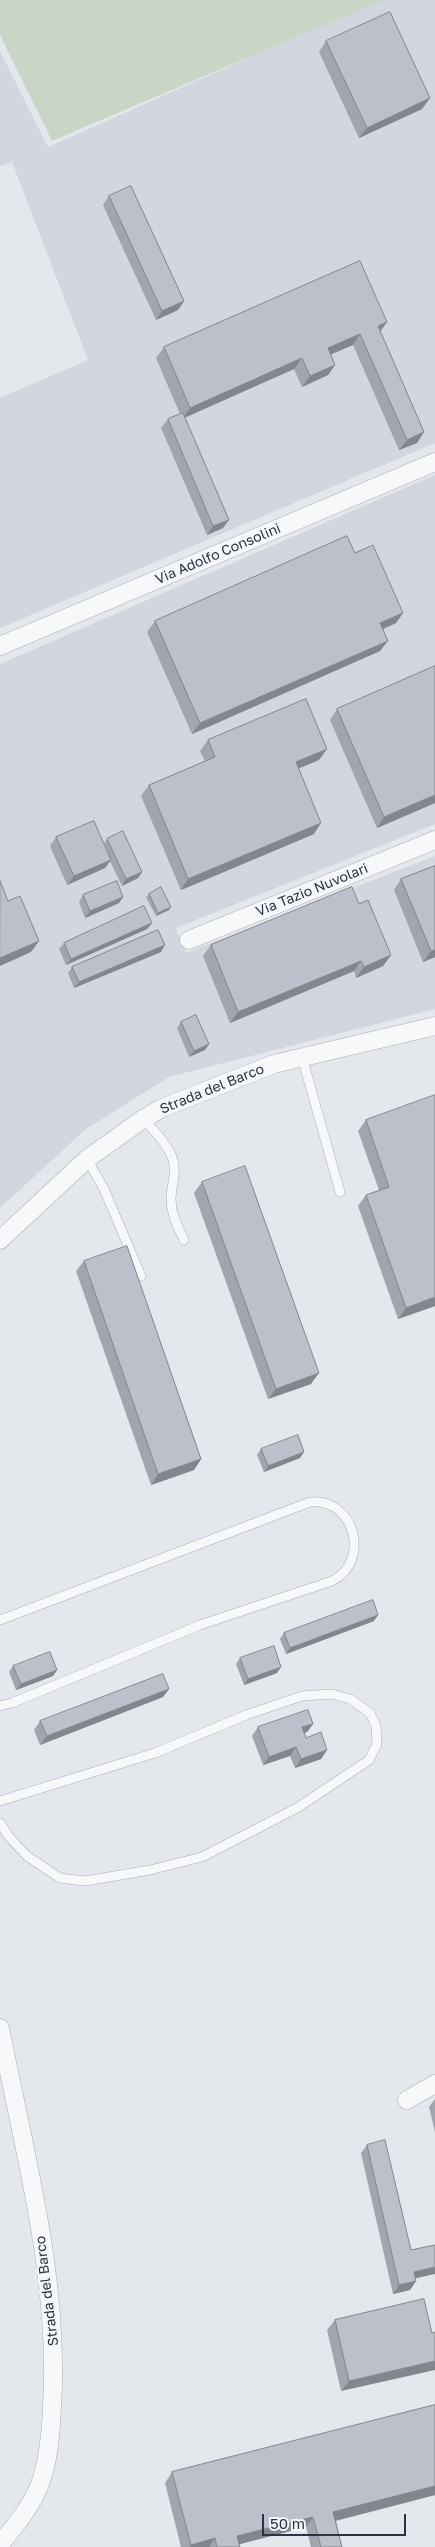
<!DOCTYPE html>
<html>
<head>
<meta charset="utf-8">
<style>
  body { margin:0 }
  #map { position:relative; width:435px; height:2547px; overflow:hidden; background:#e4e7ec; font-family:"Golos Text",sans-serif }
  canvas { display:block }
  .scale { position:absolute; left:262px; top:2514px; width:144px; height:22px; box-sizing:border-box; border:2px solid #2b3445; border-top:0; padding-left:6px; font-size:15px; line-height:18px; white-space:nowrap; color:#2b3445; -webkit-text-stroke:4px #f4f6f9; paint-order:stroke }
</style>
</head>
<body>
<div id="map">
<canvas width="435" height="2547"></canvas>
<div class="scale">50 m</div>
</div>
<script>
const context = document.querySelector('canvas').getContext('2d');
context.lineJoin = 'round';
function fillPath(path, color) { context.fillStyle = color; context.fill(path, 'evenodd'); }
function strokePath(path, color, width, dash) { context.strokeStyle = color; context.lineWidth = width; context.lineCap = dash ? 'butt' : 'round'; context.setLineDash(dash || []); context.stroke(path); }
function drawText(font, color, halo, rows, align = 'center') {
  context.font = font + ' "Golos Text",sans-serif'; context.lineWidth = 5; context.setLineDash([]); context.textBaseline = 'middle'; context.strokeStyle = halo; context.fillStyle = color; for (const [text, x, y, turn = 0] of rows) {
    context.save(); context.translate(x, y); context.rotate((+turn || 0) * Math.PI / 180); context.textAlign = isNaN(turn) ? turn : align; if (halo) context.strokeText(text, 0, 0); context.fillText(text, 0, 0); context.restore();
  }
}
const built = new Path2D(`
  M378 0H435V443L0 628V398L88 360 12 162 0 166V51L48 147Z
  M435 475V824L176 928 186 953 435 856V1009L169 1077 86 1129 0 1208V664Z`);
const green = new Path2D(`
  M0 0H383L52 141 0 35Z`);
const service = new Path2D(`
  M302 1057 340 1192
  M143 1119C154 1131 168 1144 173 1160 177 1174 171 1186 171 1199 171 1215 178 1227 184 1240
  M87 1159 104 1189 141 1276
  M0 1620 310 1502C354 1497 372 1561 332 1581L200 1625 12 1703 0 1706
  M0 1801 155 1753 246 1715 302 1696 332 1694 350 1699 370 1713 376 1726 377 1744 369 1760 297 1808 202 1857 150 1870 85 1881 60 1878 27 1856 9 1837 0 1823`);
const minor = new Path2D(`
  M0 646 435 462
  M189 940 435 840
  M0 1240 87 1159 143 1119 162 1108 274 1064 435 1026
  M0 2028C24 2151 60 2280 52 2406 51 2432 49 2459 40 2484 31 2507 16 2525 0 2544
  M407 2100 435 2084`);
const wall = new Path2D(`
  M326 41 430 98 422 109 359 138 319 52Z
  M109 196 184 301 178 310 156 320 103 205Z
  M387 322 380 331 424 432 417 443 399 450 353 345 331 354 335 365 328 375 302 387 294 369 185 417 223 528 207 535 161 428 168 419 180 414 156 358 164 347Z
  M355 553 403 613 396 623 383 629 380 651 192 734 147 632 155 621Z
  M337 709 435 803 377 828 330 720Z
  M208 740 319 760 298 768 314 834 181 890 141 796 149 785 205 761 200 751Z
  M56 837 104 844 107 839 142 872 138 878 122 886 110 861 105 868 67 885 50 846Z
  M435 866V957L423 962 394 890 401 879Z
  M149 894 169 910 156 916 146 897Z
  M83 895 123 897 119 903 85 918 79 902Z
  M359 904 391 955 383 966 356 978 354 971 230 1023 203 956 211 945Z
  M152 923 147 929 66 965 59 949 64 943Z
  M161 952 74 988 68 973 72 967Z
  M181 1022 209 1044 205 1050 189 1057 177 1028Z
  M366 1120 435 1306 398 1319 358 1206 366 1195 379 1190 358 1131Z
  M202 1182 311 1384 268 1399 194 1193Z
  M84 1261 201 1459 194 1470 151 1485 76 1271Z
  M261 1449 300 1458 264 1472 257 1455Z
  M374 1621 286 1654 280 1639 284 1633Z
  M240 1658 277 1673 244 1685 236 1664Z
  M13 1666 57 1670 53 1676 16 1690 9 1672Z
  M169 1689 163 1697 40 1745 34 1730 40 1721Z
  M313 1724 307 1732 304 1733 306 1738 327 1750 321 1759 295 1768 290 1756 263 1765 252 1736 258 1727Z
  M434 2100H435V2132L429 2107Z
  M367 2145 416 2278V2281L410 2290 393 2294 361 2153Z
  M424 2299 341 2391 327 2330 335 2320Z
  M435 2405V2495L336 2521 342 2547H311L306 2527 239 2544 240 2547H181L165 2483 172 2472Z`);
const shadedWall = new Path2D(`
  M430 98 422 109 359 138 367 128Z
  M184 301 178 310 156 320 162 311Z
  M387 322 379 333 378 326Z
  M360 334 353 345 320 359 328 348Z
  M302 358 294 369 182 419 190 408Z
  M335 365 328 375 302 387 310 376Z
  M424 432 417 443 399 450 407 440Z
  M229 520 223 528 207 535 213 526Z
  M403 613 396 623 372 634 380 623Z
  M388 641 380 651 192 734 200 723Z
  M327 749 319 760 288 773 296 762Z
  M435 795V803L377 828 384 817Z
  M321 823 314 834 181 890 188 879Z
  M111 860 105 868 67 885 74 876Z
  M142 872 138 878 122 886 126 879Z
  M123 897 119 903 85 918 90 911Z
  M171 907 169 910 156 916 158 913Z
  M152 923 147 929 66 965 71 959Z
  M39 941 31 952 0 966V958Z
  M165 945 161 952 74 988 79 982Z
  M435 950V957L423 962 431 951Z
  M391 955 383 966 356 978 364 967Z
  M361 961 354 971 230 1023 238 1012Z
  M209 1044 205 1050 189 1057 194 1051Z
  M435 1297V1306L398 1319 406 1308Z
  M319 1373 311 1384 268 1399 276 1389Z
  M304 1452 300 1458 264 1472 268 1466Z
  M201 1459 194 1470 151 1485 158 1474Z
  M378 1615 374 1621 286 1654 290 1648Z
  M281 1667 277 1673 244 1685 248 1679Z
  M57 1670 53 1676 16 1690 21 1684Z
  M169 1689 163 1697 40 1745 47 1736Z
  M313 1724 307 1732 296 1736 302 1727Z
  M296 1747 290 1756 263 1765 269 1757Z
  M327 1750 321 1759 295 1768 301 1759Z
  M435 2267V2274L408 2280 414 2272Z
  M416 2281 410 2290 393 2294 399 2285Z
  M435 2361V2370L341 2391 349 2381Z
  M435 2486V2495L326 2523 333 2512Z
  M313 2517 306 2527 229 2547 237 2536Z
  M215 2538 209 2547H189L191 2545Z`);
const building = new Path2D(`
  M390 12 430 98 367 128 326 41Z
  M131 186 184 301 162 311 109 196Z
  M360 261 387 322 378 326 424 432 407 440 360 334 328 348 335 365 310 376 302 358 190 408 164 347Z
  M183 413 229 520 213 526 168 419Z
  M347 536 355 553 373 545 403 613 380 623 388 641 200 723 155 621Z
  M435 666V795L384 817 337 709Z
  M306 699 327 749 296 762 321 823 188 879 149 785 215 757 208 740Z
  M94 821 111 860 74 876 56 837Z
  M123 831 142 872 126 879 107 839Z
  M435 866V950L431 951 401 879Z
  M0 881 8 901 20 896 39 941 0 958Z
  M117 881 123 897 90 911 83 895Z
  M161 887 171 907 158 913 149 894Z
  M352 887 359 904 368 900 391 955 364 967 361 961 238 1012 211 945Z
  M144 906 152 923 71 959 64 943Z
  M158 930 165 945 79 982 72 967Z
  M196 1015 209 1044 194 1051 181 1022Z
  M435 1095V1297L406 1308 366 1195 389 1187 366 1120Z
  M245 1166 319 1373 276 1389 202 1182Z
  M127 1246 201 1459 158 1474 84 1261Z
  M298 1435 304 1452 268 1466 261 1449Z
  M373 1600 378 1615 290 1648 284 1633Z
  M274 1646 281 1667 248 1679 240 1658Z
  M50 1652 57 1670 21 1684 13 1666Z
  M163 1674 169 1689 47 1736 40 1721Z
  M308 1710 313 1724 302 1727 306 1738 321 1732 327 1750 301 1759 296 1747 269 1757 258 1727Z
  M385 2140 411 2250 435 2245V2267L414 2272 416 2281 399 2285 367 2145Z
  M424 2299 432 2333 435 2332V2361L349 2381 335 2320Z
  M435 2405V2486L333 2512 342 2547H321L313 2517 237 2536 240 2547H217L215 2538 191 2545 172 2472Z`);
const streetNames = [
  ["Via Adolfo Consolini",218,554,-23],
  ["Via Tazio Nuvolari",312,890,-22],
  ["Strada del Barco",212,1089,-22],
  ["Strada del Barco",47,2291,-97]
];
fillPath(built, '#d2d6de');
fillPath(green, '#c9d6c5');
strokePath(service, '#a9aeb7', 10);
strokePath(minor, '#a9aeb7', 19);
strokePath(service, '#f7f8fa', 9);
strokePath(minor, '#f7f8fa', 18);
fillPath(wall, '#a1a5ae');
fillPath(shadedWall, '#83868d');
fillPath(building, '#bbc0ca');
strokePath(building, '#83868d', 1);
drawText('14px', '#2b3445', '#f4f6f9', streetNames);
</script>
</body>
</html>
